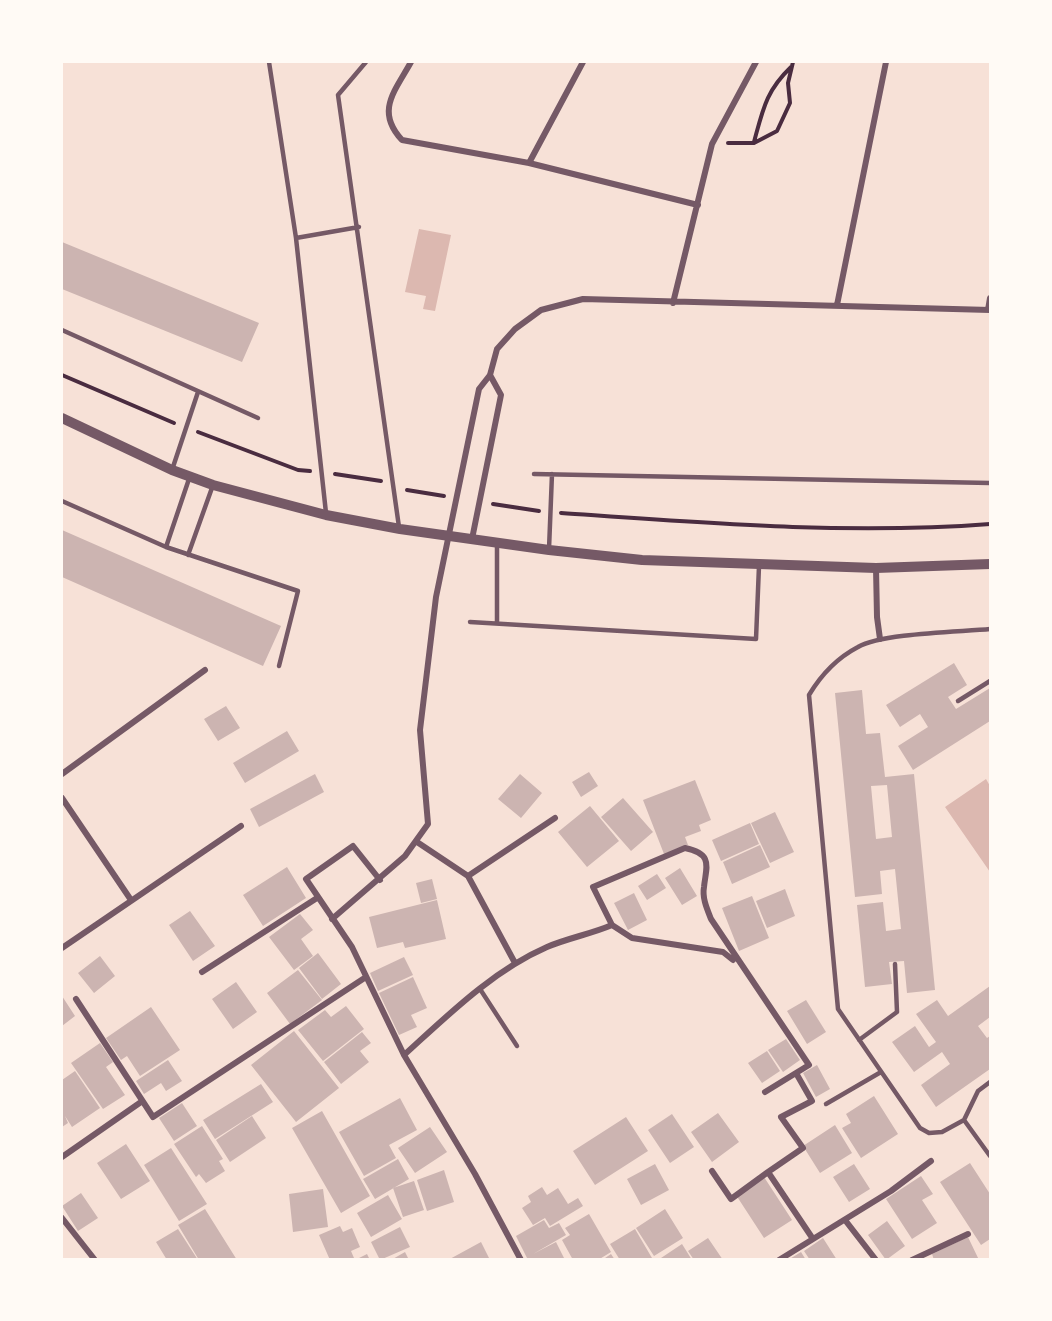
<!DOCTYPE html>
<html>
<head>
<meta charset="utf-8">
<style>
  body { margin:0 }
  #map { position:relative; width:1052px; height:1321px; overflow:hidden; background:#f7e1d7; font-family:"Alegreya Sans",sans-serif }
  canvas { display:block }
  .frame { position:absolute; inset:0; border:63px solid #fffaf5; pointer-events:none }
</style>
</head>
<body>
<div id="map">
<canvas width="1052" height="1321"></canvas>
<div class="frame"></div>
</div>
<script>
const context = document.querySelector('canvas').getContext('2d');
context.lineJoin = 'round';
function fillPath(path, color) { context.fillStyle = color; context.fill(path, 'evenodd'); }
function strokePath(path, color, width, dash) { context.strokeStyle = color; context.lineWidth = width; context.lineCap = dash ? 'butt' : 'round'; context.setLineDash(dash || []); context.stroke(path); }
const water = new Path2D(`
  M419 229 451 235 435 311 423 309 426 296 405 292Z
  M986 779 990 786V872L945 807Z`);
const building = new Path2D(`
  M62 242 259 323 242 362 62 289Z
  M62 530 281 626 263 666 62 577Z
  M954 663 967 685 948 697 956 709 990 688V721L913 770 898 746 928 727 920 714 900 727 886 705Z
  M862 690 866 734 880 733 885 777 914 774 935 990 907 993 904 961 889 962 892 984 865 987 857 905 883 902 886 931 901 929 895 869 880 871 882 894 855 897 835 693ZM887 785 892 837 876 839 871 786Z
  M226 706 240 728 218 741 204 719Z
  M287 731 299 751 245 783 233 763Z
  M589 772 598 786 581 797 572 782Z
  M315 774 324 792 259 827 250 809Z
  M520 774 542 793 521 818 498 799Z
  M695 780 711 820 699 825 701 831 685 837 688 845 664 854 643 800Z
  M623 798 653 832 631 851 601 817Z
  M590 806 619 841 587 867 558 832Z
  M775 812 794 852 770 863 751 823Z
  M750 823 759 844 721 861 712 840Z
  M760 845 770 867 732 884 723 862Z
  M287 867 306 898 263 926 243 895Z
  M680 868 697 896 682 905 665 878Z
  M657 874 666 888 647 900 638 886Z
  M432 879 437 899 421 903 416 883Z
  M785 889 795 916 767 928 756 901Z
  M634 893 647 920 628 930 614 903Z
  M752 896 769 938 739 951 722 908Z
  M437 900 446 939 405 948 403 942 377 948 369 917Z
  M190 911 215 946 193 961 169 925Z
  M300 914 313 930 301 939 313 956 294 970 269 937Z
  M318 953 341 984 322 999 299 968Z
  M100 956 115 976 94 993 78 973Z
  M404 957 413 975 378 991 370 973Z
  M298 970 322 1000 290 1024 267 993Z
  M413 977 427 1008 411 1015 417 1027 399 1035 379 993Z
  M236 982 257 1012 233 1029 212 999Z
  M990 986V1017L978 1026 987 1038 990 1036V1069L936 1107 921 1085 950 1064 942 1052 914 1072 892 1042 915 1026 929 1047 936 1042 916 1014 937 1000 948 1016Z
  M62 996 75 1016 62 1026Z
  M806 1000 826 1032 807 1044 787 1011Z
  M346 1006 364 1029 323 1061 298 1030 325 1010 331 1017Z
  M151 1007 180 1050 140 1076 127 1056 121 1060 106 1038Z
  M294 1031 339 1088 296 1122 251 1065Z
  M362 1032 371 1043 360 1051 369 1062 341 1084 324 1062Z
  M786 1039 800 1060 783 1072 768 1050Z
  M100 1043 113 1062 106 1067 125 1095 103 1109 71 1063Z
  M767 1051 780 1071 762 1083 748 1063Z
  M168 1060 182 1081 166 1091 161 1083 144 1094 136 1081Z
  M817 1065 830 1089 816 1097 803 1073Z
  M75 1071 100 1108 72 1127 65 1116 68 1123 62 1127V1080Z
  M261 1084 273 1102 215 1139 203 1120Z
  M874 1096 898 1134 861 1158 842 1128 851 1123 846 1114Z
  M400 1098 417 1130 389 1145 396 1158 364 1176 339 1132Z
  M182 1103 197 1126 174 1141 159 1118Z
  M322 1111 370 1196 341 1213 292 1128Z
  M718 1113 739 1142 712 1162 691 1132Z
  M672 1114 694 1147 670 1163 648 1130Z
  M252 1116 266 1138 230 1162 216 1140Z
  M626 1117 648 1151 595 1185 573 1151Z
  M835 1125 852 1153 820 1173 803 1146Z
  M202 1126 223 1159 219 1161 225 1171 206 1183 199 1174 196 1177 174 1144Z
  M430 1127 447 1152 415 1173 398 1148Z
  M126 1144 150 1181 121 1199 97 1163Z
  M171 1148 207 1204 179 1221 144 1165Z
  M398 1159 409 1179 375 1199 363 1179Z
  M970 1163 990 1194V1239L981 1245 940 1182Z
  M655 1164 669 1190 641 1205 627 1179Z
  M854 1164 870 1189 849 1202 833 1177Z
  M444 1170 454 1202 427 1211 417 1180Z
  M921 1176 933 1194 922 1200 937 1223 912 1239 886 1199Z
  M764 1177 792 1220 764 1238 736 1195Z
  M414 1181 424 1210 403 1217 393 1188Z
  M542 1187 547 1195 558 1188 568 1204 578 1198 583 1206 550 1226 545 1218 533 1225 522 1208 531 1202 528 1196Z
  M323 1189 328 1227 293 1232 289 1194Z
  M81 1193 98 1218 78 1231 62 1206Z
  M388 1195 402 1219 371 1237 357 1213Z
  M205 1209 237 1260H199L178 1225Z
  M665 1209 683 1238 654 1256 636 1228Z
  M589 1214 611 1252 598 1260H573L562 1240 570 1235 565 1228Z
  M544 1220 549 1228 559 1223 566 1235 533 1254 556 1242 565 1260H528L516 1236Z
  M887 1221 905 1246 886 1260 868 1235Z
  M340 1226 343 1232 352 1228 360 1247 351 1251 354 1258 351 1260H330L319 1235Z
  M400 1227 410 1247 380 1260 371 1242Z
  M178 1229 198 1260H167L156 1242Z
  M635 1229 652 1258 650 1260H620L610 1244Z
  M968 1237 979 1260H934L932 1254Z
  M708 1238 723 1260H694L688 1251Z
  M823 1238 837 1260H810L804 1251Z
  M481 1242 490 1260H448Z
  M682 1244 692 1260H662L661 1258Z
  M405 1252 409 1260H391Z
  M801 1252 806 1260H788Z
  M367 1254 370 1260H355Z
  M611 1254 615 1260H602Z`);
const path = new Path2D(`
  M754 142C763 109 766 91 791 67
  M728 143H754L777 131 790 103 788 83 793 62
  M62 375 174 423
  M198 432 298 470 310 471
  M335 474 381 481
  M407 490 444 496
  M493 504 539 511
  M561 513C704 523 848 535 990 524`);
const service = new Path2D(`
  M269 62 296 238 326 513
  M366 62 338 95 399 527
  M296 238 359 227
  M62 330 258 418
  M172 470 198 392
  M534 474 990 483
  M62 501 166 547 298 591 279 666
  M166 547 190 476
  M549 549 552 474
  M188 555 213 485
  M470 622 756 639 759 566
  M497 623V544
  M990 629C960 632 882 633 858 647 837 658 821 675 809 695L838 1009 920 1128 929 1133 942 1132 964 1120 978 1091 990 1082
  M958 701 990 681
  M480 989 517 1046
  M859 1040 897 1012 895 964
  M826 1104 881 1072
  M964 1120 990 1156`);
const minor = new Path2D(`
  M411 62C395 91 375 111 402 140L529 163 698 205
  M529 163 583 62
  M673 303 712 144 756 62
  M837 305 886 62
  M988 310 990 298
  M472 539 501 395 490 375
  M876 568 877 617 880 639
  M62 774 205 670
  M62 798 131 900
  M417 842 468 876 515 963
  M468 876 555 818
  M380 880 353 846 306 879 352 947 404 1055 475 1174 521 1260
  M332 919 405 856 428 824 420 730 436 597 479 389 490 375 497 349 515 329 541 310 583 299 990 310
  M612 925 632 938 723 952 733 960
  M62 948 241 826
  M202 972 317 898
  M76 999 153 1117 366 977
  M404 1055C447 1016 492 971 547 947 568 938 591 934 612 925L593 887 685 848C714 854 706 867 704 887 702 898 707 909 711 919L809 1065 765 1092
  M796 1073 812 1101 781 1117 803 1148 768 1172 813 1239
  M62 1157 141 1102
  M712 1171 731 1199 768 1172
  M62 1218 95 1260
  M845 1220 876 1260
  M779 1260 891 1191 931 1161
  M912 1260 968 1234`);
const tertiary = new Path2D(`
  M62 418 172 470 213 485 326 515 400 529 549 550 642 560 876 568 990 564`);
fillPath(water, '#dcb8b0');
fillPath(building, '#ccb4b1');
strokePath(path, '#4a2c40', 4);
strokePath(service, '#755966', 4.5);
strokePath(minor, '#755966', 6);
strokePath(tertiary, '#755966', 10);
</script>
</body>
</html>
